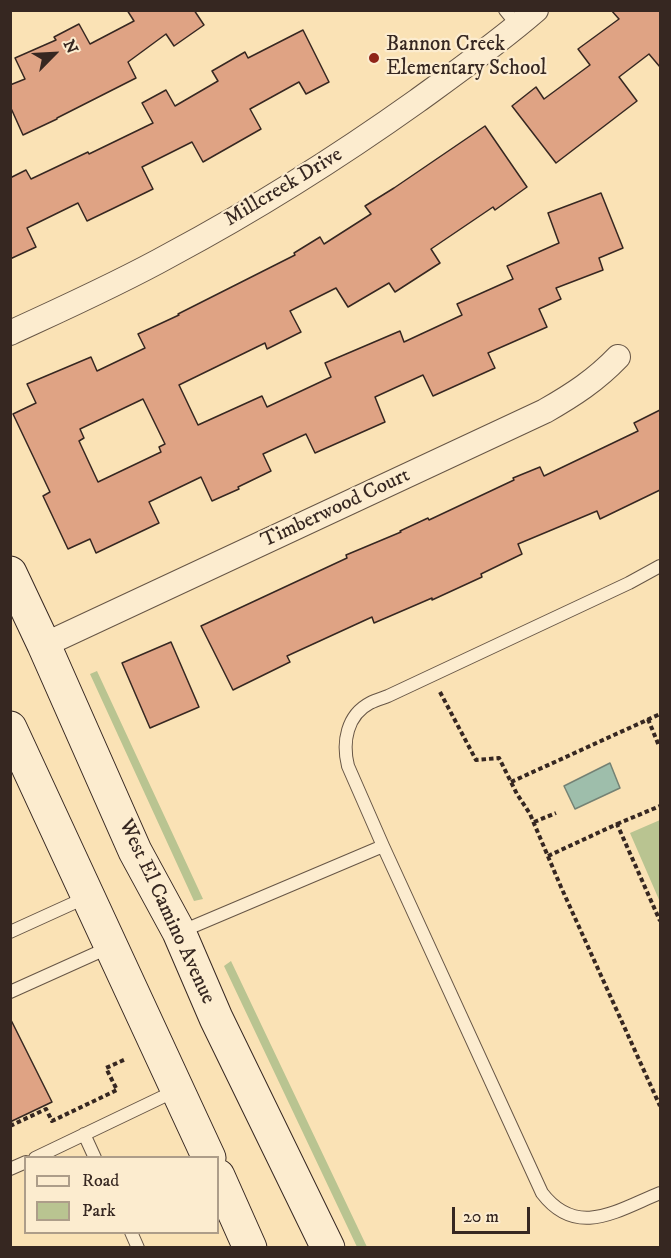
<!DOCTYPE html>
<html>
<head>
<meta charset="utf-8">
<style>
  body { margin:0 }
  #map { position:relative; width:671px; height:1258px; overflow:hidden; background:#fae2b5; font-family:"IM FELL DW Pica",serif }
  canvas { display:block }
  .frame { position:absolute; inset:0; border:12px solid #362721; pointer-events:none }
  .legend { position:absolute; left:24px; top:1156px; width:195px; height:78px; box-sizing:border-box; background:#fceccf; border:2px solid #ad9d89; margin:0; padding:8px 10px; list-style:none; font-size:18px; color:#362721 }
  .legend li { display:flex; align-items:center; gap:12px; height:30px }
  .legend b { width:30px; border:2px solid #ad9d89 }
  .north { position:absolute; left:24px; top:24px; width:60px; height:60px; -webkit-text-stroke:4px #fceccf; paint-order:stroke; rotate:66deg; font-size:16px; font-weight:700; line-height:24px; text-align:center; color:#362721 }
  .north::after { content:''; display:block; margin:auto; width:21px; height:27px; background:#362721; clip-path:polygon(50% 0,100% 100%,50% 72%,0 100%) }
  .scale { position:absolute; left:452px; top:1207px; width:78px; height:27px; box-sizing:border-box; border:3px solid #362721; border-top:0; padding-left:8px; font-size:18px; line-height:21px; white-space:nowrap; color:#362721; -webkit-text-stroke:4px #fceccf; paint-order:stroke }
</style>
</head>
<body>
<div id="map">
<canvas width="671" height="1258"></canvas>
<div class="frame"></div>
<ul class="legend">
<li><b style="height:8px;background:#fceccf"></b>Road</li>
<li><b style="height:16px;background:#b9c491"></b>Park</li>
</ul>
<div class="north">N</div>
<div class="scale">20 m</div>
</div>
<script>
const context = document.querySelector('canvas').getContext('2d');
context.lineJoin = 'round';
function fillPath(path, color) { context.fillStyle = color; context.fill(path, 'evenodd'); }
function strokePath(path, color, width, dash) { context.strokeStyle = color; context.lineWidth = width; context.lineCap = dash ? 'butt' : 'round'; context.setLineDash(dash || []); context.stroke(path); }
function drawText(font, color, halo, rows, align = 'center') {
  context.font = font + ' "IM FELL DW Pica",serif'; context.lineWidth = 4.5; context.setLineDash([]); context.textBaseline = 'middle'; context.strokeStyle = halo; context.fillStyle = color; for (const [text, x, y, turn = 0] of rows) {
    context.save(); context.translate(x, y); context.rotate((+turn || 0) * Math.PI / 180); context.textAlign = isNaN(turn) ? turn : align; if (halo) context.strokeText(text, 0, 0); context.fillText(text, 0, 0); context.restore();
  }
}
const green = new Path2D(`
  M97 671 203 899 194 901 90 674Z
  M660 820V902L630 833Z
  M231 961 367 1247H357L224 966Z`);
const water = new Path2D(`
  M610 763 620 788 575 809 564 786Z`);
const building = new Path2D(`
  M127 10H194L204 25 174 46 166 34 128 62 136 78 57 118V119L23 135 10 106V85L25 79 15 58 56 40 54 37 79 24 90 44 134 21Z
  M611 10H660V67L649 54 619 77 637 101 556 163 512 106 536 87 544 99 590 65 578 49 619 19Z
  M303 30 329 82 306 94 299 82 250 109 261 129 203 162 192 142 142 167 153 189 114 208 87 221 78 203 27 228 36 247 10 259V178L26 170 31 179 88 152 89 154 153 123 142 103 166 90 175 106 218 81 212 71 245 52 248 58Z
  M485 126 527 187 495 210 493 207 431 249 440 263 395 292 389 283 348 307 336 288 290 311 301 332 267 349 265 343 179 385 198 425 262 396 267 407 331 377 325 363 400 331 404 342 462 315 457 304 513 279 507 266 559 243 548 213 601 193 623 248 599 258 603 270 556 288 561 299 539 309 547 327 488 353 495 368 433 396 423 375 375 397 385 422 315 453 306 434 263 454 271 471 238 487 239 489 212 501 201 477 149 502 159 523 96 553 90 539 68 549 43 496 50 492 13 414 36 403 27 384 91 357 97 371 145 348 138 334 179 315 178 314 295 255 294 253 320 237 324 244 371 214 365 206 394 188ZM143 399 165 444 159 447 161 452 98 482 79 441 84 438 80 429Z
  M660 410V490L600 519 597 511 518 544 522 554 481 574 482 577 432 600V598L374 623 372 617 287 656 290 662 233 690 201 626 347 558 346 555 401 532 400 531 428 518 429 520 514 480 513 478 540 467 544 476 638 431 634 423Z
  M171 642 199 707 150 728 122 663Z
  M10 1018 52 1102 10 1122Z`);
const path = new Path2D(`
  M440 692 476 760 499 758 517 794 530 814 561 887 660 1106
  M648 719 659 746H660
  M511 782 660 714
  M534 822 556 813
  M617 824 660 806
  M548 856 617 824 660 921
  M10 1126 46 1109 52 1121 117 1090 106 1068 126 1059`);
const lane = new Path2D(`
  M505 10 518 26
  M660 566 629 583 388 696C383 698 376 700 370 703 347 715 342 742 348 766L383 846 542 1193C577 1239 618 1210 660 1193
  M10 932 87 897
  M180 932 383 846
  M10 992 110 947
  M84 1134 95 1158
  M35 1158 177 1090
  M10 1169 26 1162
  M131 1232 138 1248`);
const street = new Path2D(`
  M10 333C64 308 118 284 170 255 256 209 337 158 417 101 457 72 498 43 536 10
  M44 645 545 411C573 395 596 380 618 357`);
const secondary = new Path2D(`
  M10 573 44 645 135 851 179 932 216 1018 328 1248
  M10 728 209 1158
  M218 1176 250 1248`);
const markers = [
  [374,58,6,"#8f2418"]
];
const poiNames = [
  ["Bannon Creek",386,46],
  ["Elementary School",386,70]
];
const streetNames = [
  ["Millcreek Drive",284,188,-31],
  ["Timberwood Court",336,509,-25],
  ["West El Camino Avenue",166,912,65]
];
fillPath(green, '#b9c491');
fillPath(water, '#9ebeab');
strokePath(water, '#748274', 1.5);
fillPath(building, '#dfa384');
strokePath(building, '#362721', 1.5);
strokePath(lane, '#675646', 14);
strokePath(street, '#675646', 26);
strokePath(secondary, '#362721', 35);
strokePath(path, '#362721', 4, [4.5, 3]);
strokePath(lane, '#fceccf', 12);
strokePath(street, '#fceccf', 24);
strokePath(secondary, '#fceccf', 33);
for (const [x, y, r, color] of markers) { const dot = new Path2D(); dot.arc(x, y, r, 0, 2 * Math.PI); context.fillStyle = color; context.fill(dot); strokePath(dot, '#fceccf', 2); }
drawText('21px', '#362721', '#fceccf', poiNames, 'left');
drawText('21px', '#362721', '#fceccf', streetNames);
</script>
</body>
</html>
